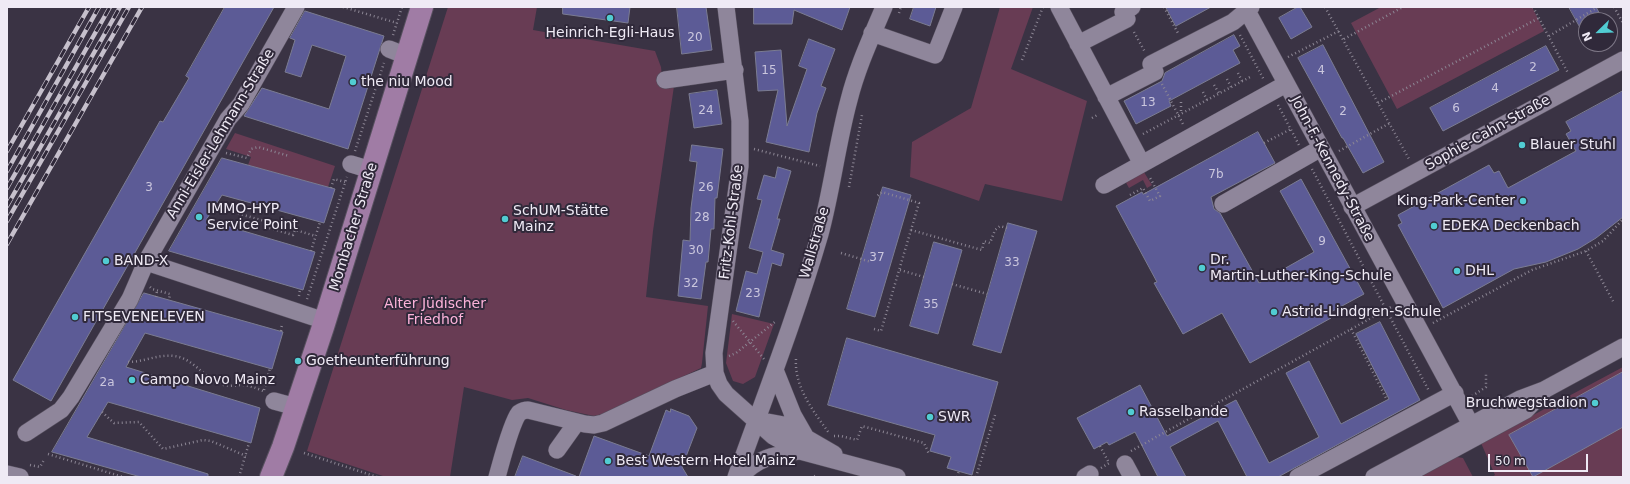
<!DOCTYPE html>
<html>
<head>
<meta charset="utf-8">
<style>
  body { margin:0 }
  #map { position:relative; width:1630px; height:484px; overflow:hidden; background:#3a3344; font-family:"DejaVu Sans",sans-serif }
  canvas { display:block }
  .frame { position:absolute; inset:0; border:8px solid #efeaf5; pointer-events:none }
  .north { position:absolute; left:1578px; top:12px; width:40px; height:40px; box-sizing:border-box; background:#30293a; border:1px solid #7c7685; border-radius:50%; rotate:247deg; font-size:11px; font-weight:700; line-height:16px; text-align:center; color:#efeaf5 }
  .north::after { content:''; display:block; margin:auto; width:14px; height:18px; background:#51ccd2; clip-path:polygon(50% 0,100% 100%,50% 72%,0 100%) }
  .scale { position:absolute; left:1488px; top:454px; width:100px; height:18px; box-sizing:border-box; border:2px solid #efeaf5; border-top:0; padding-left:5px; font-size:12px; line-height:14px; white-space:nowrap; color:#efeaf5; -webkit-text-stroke:3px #30293a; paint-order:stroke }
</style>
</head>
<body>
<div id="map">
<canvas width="1630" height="484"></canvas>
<div class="frame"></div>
<div class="north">N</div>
<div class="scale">50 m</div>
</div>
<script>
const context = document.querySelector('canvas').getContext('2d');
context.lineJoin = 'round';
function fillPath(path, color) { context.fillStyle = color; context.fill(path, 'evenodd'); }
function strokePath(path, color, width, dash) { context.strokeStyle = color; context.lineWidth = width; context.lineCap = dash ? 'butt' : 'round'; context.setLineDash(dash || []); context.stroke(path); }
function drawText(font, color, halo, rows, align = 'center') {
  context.font = font + ' "DejaVu Sans",sans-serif'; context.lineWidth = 4; context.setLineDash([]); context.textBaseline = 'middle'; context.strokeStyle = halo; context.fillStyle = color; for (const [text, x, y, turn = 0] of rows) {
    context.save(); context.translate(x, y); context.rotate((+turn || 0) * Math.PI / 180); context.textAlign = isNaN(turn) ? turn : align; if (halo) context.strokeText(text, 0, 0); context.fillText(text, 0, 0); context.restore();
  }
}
const green = new Path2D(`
  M448 7H537L533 30 655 51 661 67 663 87 674 86 653 231 646 297 708 306 702 363 701 368 606 413 594 416 566 410 528 398 512 400 464 387 450 477H386L307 451Z
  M1000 7H1033L1011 69 1087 101 1062 201 985 184 979 201 910 177 912 142 971 108Z
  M1381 7H1532L1544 31 1397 109 1351 23Z
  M235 133 335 166 328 187 248 165 251 157 226 149Z
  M1142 169 1152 185 1147 188 1143 180 1129 188 1124 179Z
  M732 314 774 324 755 377 743 384 733 381 726 363Z
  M1623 367V477H1492L1495 475 1481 443Z
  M1457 457 1463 458 1473 477H1417Z`);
const building = new Path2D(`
  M225 7H274L51 401 13 380 160 121 163 122 189 78 186 76Z
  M563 7H630L628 23 563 14Z
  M677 7H706L712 50 682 54Z
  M754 7H850L842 30 794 10 792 24H754Z
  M914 7H936L930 26 910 19Z
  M1166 7H1211L1176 26Z
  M1298 7H1300L1312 27 1291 39 1279 18Z
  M1569 7H1596L1603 20H1586V38Z
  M305 11 384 36 348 149 244 116 262 88 329 109 346 56 312 45 301 77 285 72 295 40 290 38Z
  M1234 35 1240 46 1233 50 1240 63 1169 101 1171 106 1136 124 1124 101 1162 81 1165 73Z
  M809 39 835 49 821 86 826 88 817 113 809 152 766 142 778 90 758 91 755 52 781 50 787 126 807 69 799 66Z
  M1323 45 1384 162 1363 173 1343 138H1342L1298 58Z
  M1546 46 1559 70 1443 131 1430 108Z
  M717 90 722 124 694 128 689 94Z
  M1623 91V217L1596 238 1578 249 1546 262 1514 269 1443 308 1398 225 1402 223 1398 215 1489 165 1494 173 1499 171 1508 188 1576 151 1566 134 1571 131 1566 122Z
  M1258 132 1275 163 1211 197 1214 209 1220 213 1259 283 1314 252 1280 191 1301 179 1364 294 1329 313 1331 318 1250 363 1222 313 1183 334 1154 283 1157 282 1116 206 1142 192 1143 194Z
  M692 145 723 149 717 198H715L714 229H711L708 262H706L701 299 678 296 683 240 690 241 691 208 697 162 690 161Z
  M222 158 335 189 324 223 222 195 206 220 315 252 303 290 169 251Z
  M778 167 791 171 777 219H780L771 250 784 254 781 266 772 263 759 317 736 311 746 271 757 274 763 252 749 248 762 200 757 199 764 175 775 178Z
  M883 187 911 195 875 317 847 309Z
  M1008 223 1037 231 1001 353 973 345Z
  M934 242 962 250 938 334 910 326Z
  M144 293 283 332 272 369 145 333 126 367 260 408 251 443 108 402 87 437 208 474V477H141L52 452Z
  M1380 322 1420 400 1278 477H1247L1218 421 1170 447 1186 477H1158L1135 432 1109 445 1107 442 1094 449 1077 418 1140 385 1167 436 1236 400 1269 463 1319 437 1286 373 1309 361 1341 424 1389 399 1356 334Z
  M847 338 998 382 972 475 947 468 951 457 930 451 935 435 828 405Z
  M1623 372V427L1533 477 1509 435Z
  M671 409 689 416 697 428 682 467 688 477H579L594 436 649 456 666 410 670 412Z
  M523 456 576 476V477H515Z`);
const path = new Path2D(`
  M343 7 397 23
  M1164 7 1179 35
  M1325 7 1409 159
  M1533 7 1568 73
  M1614 7 1623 23
  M899 13 901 7
  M1134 32 1145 52
  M393 35 402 7
  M1240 35 1264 80
  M1549 36 1598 7
  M1344 39 1403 7
  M1288 57 1339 31
  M1022 60 1043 7
  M1238 73 1242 81
  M1227 79 1231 87
  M1162 84 1183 124
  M1214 85 1219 93
  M1203 92 1207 100
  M1181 102V113
  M1378 103 1539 18
  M1278 105 1299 145
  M1092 118 1099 114
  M1143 134 1252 76
  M1264 143 1291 129
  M754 149 820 166
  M355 151 384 63
  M1339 151 1390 123
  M226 153 247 158 251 149 258 147 289 156
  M1312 169 1429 391
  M849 187 862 115
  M331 188 334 179 345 182
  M1130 195 1143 188 1150 201 1160 196 1149 176
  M215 207 268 222 266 227 293 235 295 230 316 236
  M911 230 982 250 984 241 990 243 995 230 1000 226 1007 228
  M311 251 320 222
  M1586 251 1614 303
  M841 253 871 262
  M900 270 924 277
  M952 284 987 294
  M150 287 152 289 170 294 169 300
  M299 296 300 289
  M156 297 157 291
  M307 299 347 177
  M733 321 764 359
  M1433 323 1532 270 1586 251 1603 241 1623 219
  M874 329 881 331 919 203 882 192 877 196
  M1351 329 1387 400
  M281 331 282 324
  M729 356 736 353 776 321
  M796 359C794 387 814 412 829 433
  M128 362C144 362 158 354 174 356 193 358 204 378 221 384 228 387 236 385 243 385 251 386 256 388 263 391
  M264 390 270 368
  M1472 396 1486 387V372
  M102 412 114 423 139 422 163 449 203 440 211 441 246 456
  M834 436H841L857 440 862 426 924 443 929 454
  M1100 446 1109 463
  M1131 451 1391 307
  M304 453 377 477
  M48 454 123 477
  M702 458 724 466
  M30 465 40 467 44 460
  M1101 468 1111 462
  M239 477 249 443
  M812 477V475L816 477
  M957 477 959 471
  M976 477 995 415`);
const minor = new Path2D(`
  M726 7 740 121V166L714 353 715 373 719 384 726 394 773 436 800 451 897 477
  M1059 7 1142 164
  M1245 7 1477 436
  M872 33 935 55 954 7
  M1078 44 1127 19 1123 12 1132 7
  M389 49 407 56
  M665 80 735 70
  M1106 97 1155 72 1151 64 1233 22 1251 7
  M351 164 371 170
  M1104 185 1286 84
  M1223 204 1321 148
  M1352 207 1623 60
  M146 262 325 321
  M775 370 793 415 805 436
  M274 401 296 407
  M757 420 784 425 834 454
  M26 433 61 410 71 397 130 299 146 262 228 119 241 104 296 7
  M557 450 577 422
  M1125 464 1132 477
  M7 474 20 477
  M497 477C501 463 511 423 519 413 522 411 524 410 528 410L585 424 594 425 603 423 675 389 715 373
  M736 477C765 396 796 316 820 234 832 190 837 144 849 100 857 68 871 38 884 7
  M740 477C758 457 775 455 800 451
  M1085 477 1090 474
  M1298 477 1455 393
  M1374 477 1520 399 1544 390 1623 347
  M1402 477 1526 410 1543 392`);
const major = new Path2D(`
  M271 477 283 447 323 327 422 7`);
const rail = new Path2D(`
  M7 151 89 7
  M7 171 99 7
  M7 188 110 7
  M7 206 120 7
  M7 221 129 7
  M7 244 142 7`);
const markers = [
  [610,18,4,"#51ccd2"],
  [353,82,4,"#51ccd2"],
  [1522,145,4,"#51ccd2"],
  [1523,201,4,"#51ccd2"],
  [199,217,4,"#51ccd2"],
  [505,219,4,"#51ccd2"],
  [1434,226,4,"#51ccd2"],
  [106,261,4,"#51ccd2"],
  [1202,268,4,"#51ccd2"],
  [1457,271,4,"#51ccd2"],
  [1274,312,4,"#51ccd2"],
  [75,317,4,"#51ccd2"],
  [298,361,4,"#51ccd2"],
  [132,380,4,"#51ccd2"],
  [1595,403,4,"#51ccd2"],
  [1131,412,4,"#51ccd2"],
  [930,417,4,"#51ccd2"],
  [608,461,4,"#51ccd2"]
];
const numberNames = [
  ["20",695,38],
  ["2",1533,68],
  ["15",769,71],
  ["4",1321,71],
  ["4",1495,89],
  ["13",1148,103],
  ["6",1456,109],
  ["24",706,111],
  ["2",1343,112],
  ["7b",1216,175],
  ["3",149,188],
  ["26",706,188],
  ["28",702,218],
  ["9",1322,242],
  ["30",696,251],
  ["37",877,258],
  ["33",1012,263],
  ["32",691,284],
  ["23",753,294],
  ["35",931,305],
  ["2a",107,383]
];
const poiNames = [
  ["Heinrich-Egli-Haus",610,33,"center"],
  ["the niu Mood",361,82],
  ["Blauer Stuhl",1530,145],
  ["King-Park-Center",1515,201,"right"],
  ["IMMO-HYP",207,209],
  ["Service Point",207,225],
  ["SchUM-Stätte",513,211],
  ["Mainz",513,227],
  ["EDEKA Deckenbach",1442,226],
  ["Dr.",1210,260],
  ["Martin-Luther-King-Schule",1210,276],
  ["BAND-X",114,261],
  ["DHL",1465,271],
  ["Astrid-Lindgren-Schule",1282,312],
  ["FITSEVENELEVEN",83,317],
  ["Goetheunterführung",306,361],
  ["Campo Novo Mainz",140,380],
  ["Bruchwegstadion",1587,403,"right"],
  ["Rasselbande",1139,412],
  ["SWR",938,417],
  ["Best Western Hotel Mainz",616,461]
];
const streetNames = [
  ["Sophie-Cahn-Straße",1488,133,-29],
  ["Anni-Eisler-Lehmann-Straße",221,134,-59],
  ["John-F.-Kennedy-Straße",1332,169,62],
  ["Fritz-Kohl-Straße",732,222,-83],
  ["Mombacher Straße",354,227,-73],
  ["Wallstraße",815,243,-74]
];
const parkNames = [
  ["Alter Jüdischer",435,304],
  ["Friedhof",435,320]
];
fillPath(green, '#683c54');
fillPath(building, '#5c5b96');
strokePath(building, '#7b7c92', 1);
strokePath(minor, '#57505f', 18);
strokePath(major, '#57505f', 24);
strokePath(path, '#8c8694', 2.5, [1, 3]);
strokePath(minor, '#8f869b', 17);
strokePath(major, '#a07ca5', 22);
strokePath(rail, '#c6c0cc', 4.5);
strokePath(rail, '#30293a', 3, [9]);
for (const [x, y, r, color] of markers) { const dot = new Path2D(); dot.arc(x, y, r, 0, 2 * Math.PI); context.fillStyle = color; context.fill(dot); strokePath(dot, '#30293a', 1.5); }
drawText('12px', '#cac6dd', null, numberNames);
drawText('14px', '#efeaf5', '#30293a', poiNames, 'left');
drawText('14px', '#efeaf5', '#30293a', streetNames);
drawText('14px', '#fcb2d9', '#30293a', parkNames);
</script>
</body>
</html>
